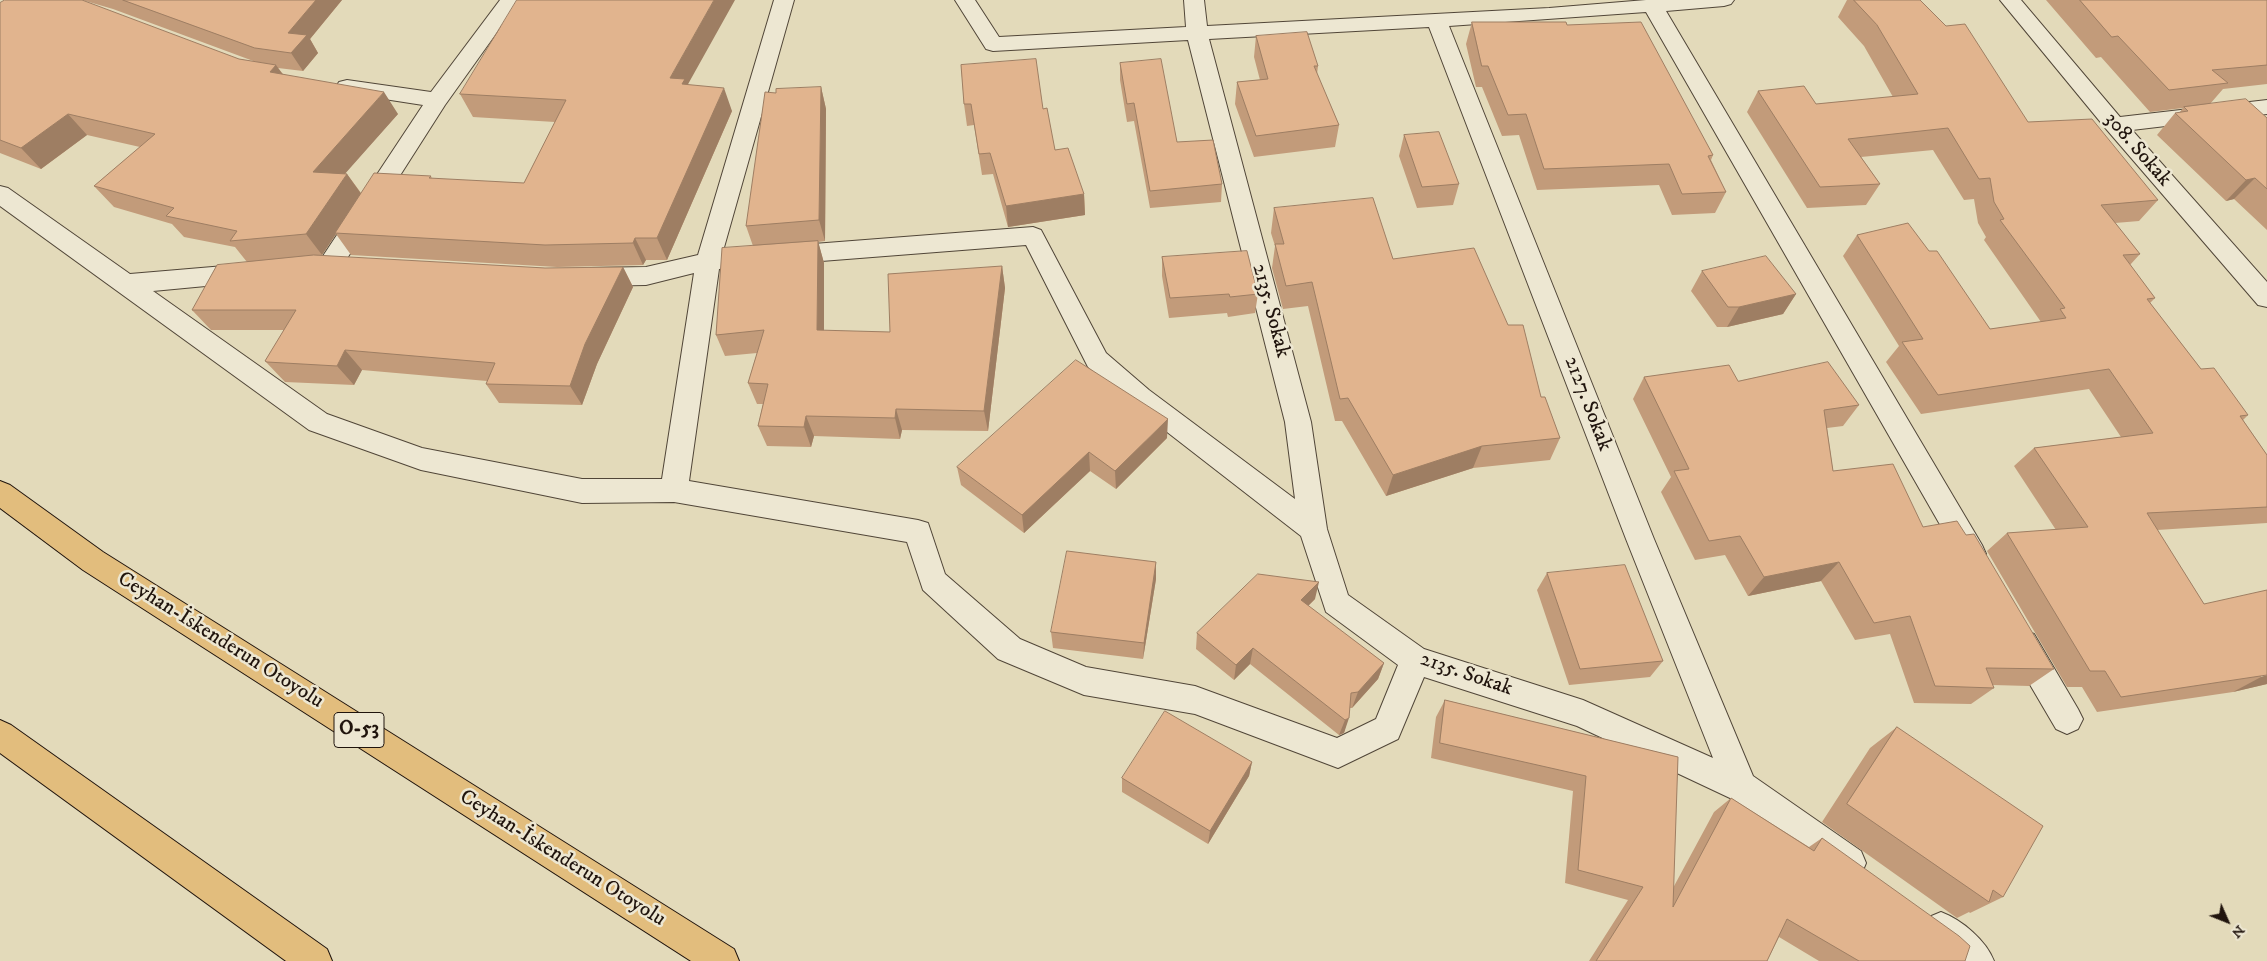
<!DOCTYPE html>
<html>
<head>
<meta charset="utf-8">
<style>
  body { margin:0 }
  #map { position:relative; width:2267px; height:961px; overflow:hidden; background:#e3daba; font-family:"IM FELL DW Pica",serif }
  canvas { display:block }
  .north { position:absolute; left:2202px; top:896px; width:50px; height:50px; -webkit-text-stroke:4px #ede7d2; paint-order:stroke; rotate:134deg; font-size:14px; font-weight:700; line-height:20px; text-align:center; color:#20140d }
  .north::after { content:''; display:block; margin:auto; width:18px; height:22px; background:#20140d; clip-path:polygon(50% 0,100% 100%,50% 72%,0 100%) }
</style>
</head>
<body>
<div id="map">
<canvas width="2267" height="961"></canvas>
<div class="north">N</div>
</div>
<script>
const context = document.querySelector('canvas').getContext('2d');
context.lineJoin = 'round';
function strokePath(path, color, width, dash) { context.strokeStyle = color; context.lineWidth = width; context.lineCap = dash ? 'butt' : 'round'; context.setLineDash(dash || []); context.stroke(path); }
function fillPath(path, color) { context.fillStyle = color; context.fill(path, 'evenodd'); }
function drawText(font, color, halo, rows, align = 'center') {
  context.font = font + ' "IM FELL DW Pica",serif'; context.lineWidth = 5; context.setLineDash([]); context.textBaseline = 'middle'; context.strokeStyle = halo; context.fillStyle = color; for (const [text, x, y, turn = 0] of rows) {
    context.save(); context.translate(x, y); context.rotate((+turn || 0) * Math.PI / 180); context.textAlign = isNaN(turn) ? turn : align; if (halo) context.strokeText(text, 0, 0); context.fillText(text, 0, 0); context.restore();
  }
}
const minor = new Path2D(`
  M500 0H520L445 105 339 271 330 274 321 271 318 265 321 259 423 105 339 92 336 87 339 82 347 80 431 92Z
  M774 0H794L723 251 1033 227 1041 230 1106 353 1149 390 1295 499 1285 422 1188 40 993 51 986 49 955 0H975L999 37 1186 27 1184 0H1204L1207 26 1549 8 1646 0H1734L1731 4 1724 6 1666 11 1982 545 1986 554 1982 563 1972 566 1962 563 1646 12 1449 26 1654 539 1753 776 1861 851 1866 863 1861 875 1849 880 1837 875 1730 798 1577 726 1424 677 1398 739 1338 768 1195 714 1084 695 998 659 923 590 907 542 674 502 582 503 421 470 309 430 0 206V186L8 188 130 274 248 264 257 267 260 273 257 279 248 282 153 291 327 414 422 448 582 479H662L694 273 646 285 590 286 581 283 578 277 581 271 590 268 646 267 698 255ZM1429 27 1626 539 1713 758 1583 700 1424 649 1348 595 1327 529 1311 422 1209 39ZM1026 245 1088 367 1131 404 1301 536 1326 612 1398 665 1376 719 1337 738 1195 686 1086 667 1020 639 945 574 928 523 918 520 689 481 719 269Z
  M2000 0H2021L2120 117 2267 100V114L2132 130 2267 282V307L2258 305 2107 130Z
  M2023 630 2034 634 2078 709 2083 719 2078 729 2067 734 2056 729 2012 654 2008 644 2012 634Z
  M1941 912C1962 920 1986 940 1994 961H1951L1929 941 1924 929 1929 917Z`);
const highway = new Path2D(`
  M0 481 10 485 103 552 734 949 739 961H691L83 570 0 508Z
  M0 720 11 725 327 949 332 961H286L0 753Z`);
const wall = new Path2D(`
  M82 0H342L310 39 318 53 303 71 278 68 283 74 398 114 345 173 347 174 361 193 431 176 432 179 524 183 555 122 473 117 460 94 687 85 732 111 667 260H646L643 265 557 267 351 255 336 234 322 255 318 256 545 268 623 267 633 287 597 364 582 405 499 403 486 384 487 381 362 370 354 385 285 382 265 361 284 330H211L192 310 247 262 235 247 184 237 172 224 114 207 94 186 140 147 87 135 41 169 0 153V3L239 59 256 62 113 9Z
  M1847 0H1920L2028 122 2158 200 2139 221 2115 223 2140 254 2130 265 2155 298 2150 303 2201 369 2248 415 2243 420 2267 455V523L2157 530 2204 604 2267 684 2233 692 2097 712 2082 687H2067L1987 551 2007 533 2056 530 2014 466 2034 448 2121 437 2089 389 1921 414 1886 362 1899 346 1843 256 1857 235 1929 251 1990 329 2041 322 1984 240 1986 237 1978 223 1974 199 1964 200 1933 150 1861 157 1880 184 1866 205 1807 208 1747 112 1758 91 1816 104 1893 97 1864 46 1838 17Z
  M2046 0H2267V84L2223 89 2210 104 2267 118V230L2234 199 2226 201 2157 135 2175 113H2179L2183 108 2150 112 2101 57 2096 58Z
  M1472 22 1567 25 1713 155 1711 160 1726 192 1715 213 1672 215 1659 185 1537 190 1519 135 1502 136 1482 87H1476L1466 44Z
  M1256 36 1318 66 1317 74 1339 125 1335 147 1254 157 1235 104 1237 82 1260 80 1254 57Z
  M1120 63 1177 142 1222 184 1221 202 1150 208 1134 121 1127 122 1120 80Z
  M961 65 1043 109 1055 150 1084 194 1085 215 1008 227 993 174 982 175 974 125 967 126 964 104Z
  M821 87 826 109 825 241 818 242 824 263V331L890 332 1002 266 1005 288 988 431 902 430 900 439 814 436 811 447 767 446 758 426 763 404H757L748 383 757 353 725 356 716 335 753 246 746 226Z
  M1404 135 1459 184 1453 205 1417 208 1399 156Z
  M1274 208 1393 259 1541 397 1560 438 1550 460 1473 468 1386 496 1342 421H1335L1308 306 1283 309 1272 268 1275 246 1271 233Z
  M1162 257 1258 294 1255 313 1228 317 1227 313 1169 318 1162 276Z
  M1702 271 1796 294 1783 314 1727 327H1717L1691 291Z
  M1644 377 1738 381 1859 405 1843 426 1827 428 1833 471 1923 527 2054 669 2029 686 1993 685 1994 688 1971 704 1914 703 1890 634 1855 640 1821 581 1748 596 1725 555 1695 560 1661 492 1671 477 1633 399Z
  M1167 438 1116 489 1090 471 1024 533 961 485 957 467Z
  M1156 562V579L1143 659 1053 648 1051 632Z
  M1547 573 1663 661 1650 677 1569 685 1537 590Z
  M1315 599 1308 606 1384 663 1378 679 1352 708H1350L1344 733 1339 735 1250 664 1234 680 1196 649 1197 633Z
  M1445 700 1678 757 1673 888 1714 812 1731 798 1809 847 1822 838 1965 961H1819L1779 937 1767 961H1589L1628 900 1565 883 1573 791 1431 758 1436 717Z
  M1897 727 2003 897 1970 913 1969 912 1957 918 1822 822 1870 748Z
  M1252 762 1249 776 1208 844 1122 792V778Z`);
const shadedWall = new Path2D(`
  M316 0H342L310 39 318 53 303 71 291 53 288 33Z
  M714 0H735L687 86 693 102 670 78Z
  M276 65 291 86 270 72Z
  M821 87 826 109 825 241 819 220Z
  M724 88 732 111 667 260 657 238Z
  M384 92 398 114 328 193 313 172Z
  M68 114 87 135 41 169 21 148Z
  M347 174 362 195 335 233 336 234 322 255 306 234Z
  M2255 178 2234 199 2226 201 2246 180Z
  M1084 194 1085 215 1008 227 1006 206Z
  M635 238 646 260 643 265 633 243Z
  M818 241 824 263V352L817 330Z
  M1002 266 1005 288 988 431 984 411Z
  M623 267 633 287 597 364 582 405 570 386 585 344Z
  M1796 294 1783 314 1727 327 1739 307Z
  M345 350 362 370 354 385 337 366Z
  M896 409 902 430 900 439 895 418Z
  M806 416 814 436 811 447 804 427Z
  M1168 419 1167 438 1116 489 1115 471Z
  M1482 446 1473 468 1386 496 1393 475Z
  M1089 452 1090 471 1024 533 1022 515Z
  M1156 562V579L1143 659 1144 643Z
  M1839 562 1821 581 1748 596 1764 577Z
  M1319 582 1315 599 1297 617 1301 600Z
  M1253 648 1250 664 1234 680 1236 665Z
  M1384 663 1378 679 1352 708 1358 692Z
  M2267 675V684L2233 692 2261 677Z
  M1349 718 1344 733 1339 735 1345 720Z
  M1252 762 1249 776 1208 844 1210 831Z`);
const building = new Path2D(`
  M5 0H82L239 59 276 65 270 72 384 92 313 172 347 174 306 234 230 241 237 231 166 216 174 208 94 186 155 134 68 114 21 148 0 140V3Z
  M123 0H316L288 33 307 35 291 53 255 48Z
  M517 0H714L670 78 685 79 682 84 724 88 657 238H635L633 243 545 245 335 233 374 173 431 176 429 178 524 183 566 100 460 94Z
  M1854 0H1920L1946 26 1965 24 2028 122 2092 119 2158 200 2101 205 2140 254 2123 255 2155 298 2147 299 2201 369 2214 368 2248 415 2240 416 2267 455V507L2147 513 2204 604 2267 590V675L2121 697 2105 671H2090L2007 533 2088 527 2034 448 2153 433 2109 369 1938 395 1902 342 1923 339 1857 235 1908 223 1929 251H1937L1990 329 2066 318 2060 309 2065 308 2000 220 2004 219 1994 202 1990 178 1979 179 1948 128 1848 139 1880 184 1820 187 1758 91 1804 86 1816 104 1918 94 1877 25Z
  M2080 0H2267V65L2212 70 2228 83 2169 90 2118 36 2112 37Z
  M1472 22H1566L1567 25 1641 22 1713 155 1708 156 1726 192 1682 194 1669 164 1544 169 1526 114 1508 115 1488 66H1482Z
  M1307 32 1318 66H1314L1339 125 1256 136 1237 82 1268 79 1256 36Z
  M1036 59 1043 109 1047 108 1055 150 1068 148 1084 194 1006 206 990 153 979 154 971 104H964L961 65Z
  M1161 59 1177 142 1213 140 1222 184 1150 191 1134 103 1127 104 1120 63Z
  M821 87 819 220 746 226 765 92 776 93V89Z
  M2246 99 2267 118V189L2255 178 2246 180 2175 113 2188 111 2184 107Z
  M1439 132 1459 184 1422 187 1404 135Z
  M1373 198 1393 259 1474 248 1508 325H1523L1541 397H1545L1560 438 1482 446 1393 475 1348 398 1340 399 1312 282 1286 286 1275 244H1284L1274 208Z
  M818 241 817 330 890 332 888 274 1002 266 984 411 896 409 895 418 806 416 804 427 758 426 768 384 748 383 764 330 716 335 722 248Z
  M1247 251 1258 294 1230 297 1229 294 1170 298 1162 257Z
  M314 255 545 268 623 267 585 344 570 386 486 384 495 363 345 350 337 366 267 362 265 361 296 310H192L217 265Z
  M1766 256 1796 294 1739 307H1728L1702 271Z
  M1076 360 1168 419 1115 471 1089 452 1022 515 957 467Z
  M1828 362 1859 405 1824 410 1833 471 1893 464 1923 527 1957 521 1966 535 1974 534 2054 669 1986 668 1994 688 1935 686 1910 616 1874 623 1839 562 1764 577 1740 536 1709 541 1674 471 1689 469 1644 377 1729 365 1738 381Z
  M1067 551 1156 562 1144 643 1051 632Z
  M1625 565 1663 661 1580 669 1547 573Z
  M1258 574 1319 582 1301 600 1384 663 1358 692 1351 693 1349 718 1345 720 1253 648 1236 665 1197 633Z
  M1445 700 1678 757 1673 907 1731 798 1814 851 1822 838 1959 936 1970 946 1965 961H1859L1787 919 1767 961H1596L1643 887 1578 870 1586 776 1440 743Z
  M1165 711 1252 762 1210 831 1122 778Z
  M1897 727 2043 826 2003 897 1993 890 1989 902 1847 804Z`);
const shields = [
  [359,730,50]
];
const shieldNames = [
  ["O-53",359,730]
];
const streetNames = [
  ["308. Sokak",2137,150,49],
  ["2135. Sokak",1270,311,75],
  ["2127. Sokak",1587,404,69],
  ["Ceyhan-İskenderun Otoyolu",220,641,32],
  ["2135. Sokak",1466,675,19],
  ["Ceyhan-İskenderun Otoyolu",562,859,32]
];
strokePath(minor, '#514638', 2);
strokePath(highway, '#20140d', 2);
fillPath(minor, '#ede7d2');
fillPath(highway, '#e2bd7d');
fillPath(wall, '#c29b7a');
fillPath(shadedWall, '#9e7e63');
fillPath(building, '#e1b48e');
strokePath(building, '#9e7e63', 1);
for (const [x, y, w] of shields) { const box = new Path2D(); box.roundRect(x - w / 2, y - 17.5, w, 35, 4); context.fillStyle = '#ede7d2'; context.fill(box); strokePath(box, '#20140d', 1); }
drawText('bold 20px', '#20140d', null, shieldNames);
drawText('21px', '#20140d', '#ede7d2', streetNames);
</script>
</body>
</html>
